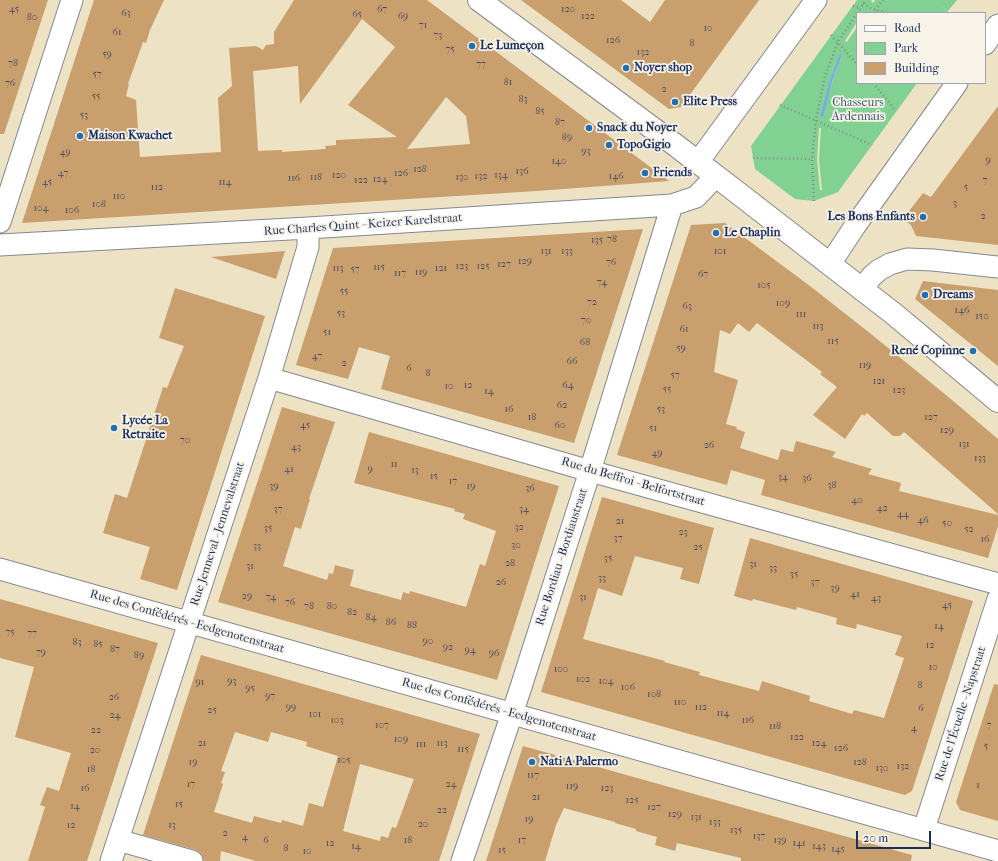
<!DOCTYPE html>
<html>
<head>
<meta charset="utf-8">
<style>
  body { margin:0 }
  #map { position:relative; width:998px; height:861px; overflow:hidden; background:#ede2c3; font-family:"IM FELL French Canon",serif }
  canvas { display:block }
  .legend { position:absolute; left:856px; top:12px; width:130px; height:72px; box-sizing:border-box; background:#f7f3e8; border:1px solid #9fa5b1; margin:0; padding:5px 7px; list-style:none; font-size:12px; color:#1b2f5e }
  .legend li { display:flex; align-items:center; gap:8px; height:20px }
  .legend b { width:20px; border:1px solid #9fa5b1 }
  .scale { position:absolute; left:856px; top:831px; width:75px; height:18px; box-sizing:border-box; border:2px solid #1b2f5e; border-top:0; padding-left:5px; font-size:12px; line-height:14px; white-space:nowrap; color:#1b2f5e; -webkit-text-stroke:3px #f7f3e8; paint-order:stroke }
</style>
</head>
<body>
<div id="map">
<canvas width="998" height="861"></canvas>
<ul class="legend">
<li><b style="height:5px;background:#fff"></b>Road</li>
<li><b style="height:11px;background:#80d192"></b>Park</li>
<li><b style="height:11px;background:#c89f6d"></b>Building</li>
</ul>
<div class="scale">20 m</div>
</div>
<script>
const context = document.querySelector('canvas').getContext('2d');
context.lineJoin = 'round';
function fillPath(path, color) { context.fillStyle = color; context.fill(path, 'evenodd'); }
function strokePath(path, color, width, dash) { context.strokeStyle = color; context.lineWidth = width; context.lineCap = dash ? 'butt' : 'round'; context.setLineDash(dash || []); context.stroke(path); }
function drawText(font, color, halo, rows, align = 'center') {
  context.font = font + ' "IM FELL French Canon",serif'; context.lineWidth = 3.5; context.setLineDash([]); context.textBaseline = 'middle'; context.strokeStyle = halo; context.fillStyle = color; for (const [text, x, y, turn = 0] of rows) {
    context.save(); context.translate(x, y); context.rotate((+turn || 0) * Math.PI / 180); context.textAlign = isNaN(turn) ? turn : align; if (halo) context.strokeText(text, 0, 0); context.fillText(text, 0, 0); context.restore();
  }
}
const green = new Path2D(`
  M857 0H872L871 1 873 3 875 0H957L948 11 936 2 950 13H857V22L845 41 847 42 857 27V83H917L838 192 814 201 795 199 755 169 751 146ZM840 53 842 55 820 116 829 82ZM819 128H821L819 160 822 190H820L817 159Z`);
const water = new Path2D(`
  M840 53 842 55 832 82 823 117 820 116 829 82Z`);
const building = new Path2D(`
  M0 0H48L4 134H0Z
  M94 0H164L150 30 146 43 143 42 128 84H129L126 96 136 100 140 157 221 152 218 98 232 86 229 48 256 46 263 50 266 45 274 44V32L294 0H427L669 181 537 191 22 223ZM362 19 395 47 348 105 397 137 336 140V145L325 146 326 149 282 152V150L258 151 253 71 298 66 300 104ZM446 97 466 116 470 144 407 149Z
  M521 0H621L650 22 665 0H759L681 107 669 109Z
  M998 106V245L916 236 911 225 903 219 923 193 931 197Z
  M725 223 810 286 871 334 946 395 998 439V514L904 432 900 436H893L867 413 864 416 862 414 845 439 813 415 837 387 820 374 822 372 757 323 749 332 738 323 730 334 720 330 714 372 738 380 726 424 737 427 736 429 745 432 740 448 778 460 781 449 793 452 796 441 836 452 832 457 872 469 868 474 901 483 899 491 998 515V526L988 558 761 495 765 480 731 470 727 485 617 455 691 225Z
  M643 229 574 443 381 389 390 356 359 347 348 379 296 365 333 248Z
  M285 251 276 279 211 257Z
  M923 281 998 290V366L915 299Z
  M175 288 265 316 177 590 140 579 150 547 103 533 115 494 127 498 163 387 167 388 184 346 159 338Z
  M282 407 335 422 309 499H310L301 529 295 527 283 566 327 580 329 573 333 574 335 565 354 570 350 586 401 600 403 592 409 594 410 591 466 607 480 564 485 566 496 531 463 519 465 514 454 511 455 509 354 483 369 432 559 486 497 680 218 602Z
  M602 497 714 528 699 584 680 579 683 568 635 556 622 596 598 588 583 639 665 661 664 662 700 672 699 675 759 691 762 681 810 696 809 701 852 714 854 710 884 718 904 658 895 655 902 636 857 624 856 629 836 624 837 618 797 607 796 610 753 599 752 601 734 596 750 538 973 601 912 791 905 795 541 692Z
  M0 599 158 643 87 861H28L45 807 40 805 47 787 59 791 71 753 15 737 34 667 0 658Z
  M201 655 480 734 439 861H256L221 851 220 861H204L201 853 196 850 143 835ZM235 732 268 742 271 732 307 742 306 746 338 756 323 807 309 803 303 826 282 820 281 823 254 816 252 823 214 812 223 784 221 783 225 772 221 771ZM360 764 414 779 396 828 392 827 388 838 381 836 380 841 343 831Z
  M994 684 998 685V821L960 810 956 802Z
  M523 746 912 855 911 861H741V858L677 843 675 851 655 845 657 837 636 831V829L615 823V822L564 808 556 825 545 861H486Z`);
const path = new Path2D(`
  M863 4 875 10 888 13
  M853 6 860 8
  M875 10 883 0
  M857 13 866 0
  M831 35 857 64
  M873 83 896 111
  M780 105 872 145
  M753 158 812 159
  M814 201 812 159 816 120 825 76 838 42 857 13`);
const street = new Path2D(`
  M985 44 998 25
  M698 162 816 0
  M0 222 72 0
  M0 245 308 228 672 205 696 197 716 176
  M830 264 855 226 957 83
  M862 290 871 277 879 270 890 264 907 259 933 260 998 267
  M269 378 590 471 998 584
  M0 569 998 851
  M924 829 998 599
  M118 840 192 861
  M111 861 269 378 308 247V228
  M462 861 520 690 590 471 672 205`);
const secondary = new Path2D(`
  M479 0 674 144 729 186 894 314 998 401`);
const markers = [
  [472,46,4,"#1f6fb2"],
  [626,68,4,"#1f6fb2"],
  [675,102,4,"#1f6fb2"],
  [589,128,4,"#1f6fb2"],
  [80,136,4,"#1f6fb2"],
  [609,145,4,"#1f6fb2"],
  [645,173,4,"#1f6fb2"],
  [923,217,4,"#1f6fb2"],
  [716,233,4,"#1f6fb2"],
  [925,295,4,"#1f6fb2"],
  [973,351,4,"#1f6fb2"],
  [114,428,4,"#1f6fb2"],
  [532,762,4,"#1f6fb2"]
];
const numberNames = [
  ["45",14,10],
  ["67",382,10],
  ["120",568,10],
  ["63",126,14],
  ["65",357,15],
  ["69",403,17],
  ["122",588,17],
  ["80",32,18],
  ["71",423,26],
  ["10",708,29],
  ["61",117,33],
  ["73",438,36],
  ["126",613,41],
  ["8",692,44],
  ["75",450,50],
  ["132",643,53],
  ["59",107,55],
  ["78",13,64],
  ["77",481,65],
  ["57",97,75],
  ["81",508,83],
  ["76",10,84],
  ["2",664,90],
  ["55",96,97],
  ["83",523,100],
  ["85",540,112],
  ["53",84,116],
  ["87",560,123],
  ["89",567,138],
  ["93",586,152],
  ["49",65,153],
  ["9",988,161],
  ["140",559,162],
  ["128",420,170],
  ["136",522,172],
  ["47",63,174],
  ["126",401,174],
  ["120",339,176],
  ["134",501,176],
  ["132",481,177],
  ["146",616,177],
  ["118",316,178],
  ["130",462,178],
  ["116",294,179],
  ["124",380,180],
  ["122",361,181],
  ["7",985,181],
  ["45",47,183],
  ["114",225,183],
  ["112",157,188],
  ["5",966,188],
  ["110",119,197],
  ["3",955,204],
  ["108",99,205],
  ["104",41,209],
  ["106",72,211],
  ["2",983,217],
  ["78",612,240],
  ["135",597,241],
  ["131",546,252],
  ["133",567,252],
  ["101",720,252],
  ["129",525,262],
  ["76",611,263],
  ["127",504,265],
  ["123",462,267],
  ["125",483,267],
  ["115",379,268],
  ["113",338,269],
  ["121",441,269],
  ["57",355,270],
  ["119",421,273],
  ["117",400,274],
  ["67",703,275],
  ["74",602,283],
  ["105",764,286],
  ["55",344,292],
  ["72",592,303],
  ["109",783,304],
  ["63",687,307],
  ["146",962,311],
  ["53",341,314],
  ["111",801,315],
  ["150",982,317],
  ["70",586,321],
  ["113",818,327],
  ["61",684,330],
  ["51",327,333],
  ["115",833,342],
  ["68",585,343],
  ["59",681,349],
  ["47",317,357],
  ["66",572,362],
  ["2",344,364],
  ["119",865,366],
  ["6",409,369],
  ["8",428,374],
  ["57",675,376],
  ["121",879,382],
  ["12",468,386],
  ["64",568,386],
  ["10",449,387],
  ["55",667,390],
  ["123",899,391],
  ["14",489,392],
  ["62",562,406],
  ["16",509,410],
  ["53",661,410],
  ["18",532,418],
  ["127",931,418],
  ["45",305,426],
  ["60",560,426],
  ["51",653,429],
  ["129",947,431],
  ["70",185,441],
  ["131",964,445],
  ["26",709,446],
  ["43",296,448],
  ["49",657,454],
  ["133",980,459],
  ["11",394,465],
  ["41",289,470],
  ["9",370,470],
  ["13",415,471],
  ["15",434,477],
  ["34",783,478],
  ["36",807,479],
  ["17",453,482],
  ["38",832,486],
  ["39",274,487],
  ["19",471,487],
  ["36",530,489],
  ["40",857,501],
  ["42",882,509],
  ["37",278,510],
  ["34",524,510],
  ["44",903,515],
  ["46",923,521],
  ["21",620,522],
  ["50",947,524],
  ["32",519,528],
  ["35",268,529],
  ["52",969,530],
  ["23",683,533],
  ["37",618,539],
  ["16",985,540],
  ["30",516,546],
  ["33",257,547],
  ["25",698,548],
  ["35",608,559],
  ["28",510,564],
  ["31",753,565],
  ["31",250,567],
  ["33",773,569],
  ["35",794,575],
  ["33",602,579],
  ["26",501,583],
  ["37",815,583],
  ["39",835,589],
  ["41",855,595],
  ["29",247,597],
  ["74",271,598],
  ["31",583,598],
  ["43",876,599],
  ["76",290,603],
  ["45",947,606],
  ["78",309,607],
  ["80",332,607],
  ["82",352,613],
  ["84",371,618],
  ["86",391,623],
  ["88",412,626],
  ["14",939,627],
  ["75",10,633],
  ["77",32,634],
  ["90",428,642],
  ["83",77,643],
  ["85",98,645],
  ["12",930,646],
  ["92",448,648],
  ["87",115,650],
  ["94",470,651],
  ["79",41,653],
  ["96",494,654],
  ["89",139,656],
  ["10",933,668],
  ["100",561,670],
  ["102",583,680],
  ["93",232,682],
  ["104",606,682],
  ["91",200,683],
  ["8",920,686],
  ["106",628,688],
  ["95",250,689],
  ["108",654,695],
  ["97",270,697],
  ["26",114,698],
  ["110",680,703],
  ["99",291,708],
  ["112",701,708],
  ["6",921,709],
  ["25",212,711],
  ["114",723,714],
  ["101",315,715],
  ["24",115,716],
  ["103",337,721],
  ["116",748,721],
  ["107",382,726],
  ["7",989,726],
  ["118",775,727],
  ["4",914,729],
  ["22",96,731],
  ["122",797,738],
  ["109",401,740],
  ["21",202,744],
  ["113",442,744],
  ["124",819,744],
  ["111",421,745],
  ["5",986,747],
  ["126",841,749],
  ["115",463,750],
  ["20",95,751],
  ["105",344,761],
  ["19",193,763],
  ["128",860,763],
  ["132",903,767],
  ["130",882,769],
  ["18",91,770],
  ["117",533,776],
  ["17",191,785],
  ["24",451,785],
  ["1",978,786],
  ["119",572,787],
  ["16",85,789],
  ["123",607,789],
  ["21",536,798],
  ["125",632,801],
  ["15",179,805],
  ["14",75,807],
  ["127",654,808],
  ["22",442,811],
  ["129",675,815],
  ["131",696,818],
  ["19",529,820],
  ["133",715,823],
  ["20",423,825],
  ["12",71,826],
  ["13",172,826],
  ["135",736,831],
  ["2",225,834],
  ["137",759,837],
  ["4",245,838],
  ["6",266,841],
  ["18",408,841],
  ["17",522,841],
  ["139",780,841],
  ["12",330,844],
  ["141",799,844],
  ["14",356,847],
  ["143",819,847],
  ["8",286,849],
  ["145",838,850],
  ["15",502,851],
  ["10",307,852]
];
const poiNames = [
  ["Le Lumeçon",480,46],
  ["Noyer shop",634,68],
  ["Elite Press",683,102],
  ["Snack du Noyer",597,128],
  ["Maison Kwachet",88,136],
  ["TopoGigio",617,145],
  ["Friends",653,173],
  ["Les Bons Enfants",915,217,"right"],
  ["Le Chaplin",724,233],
  ["Dreams",933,295],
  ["René Copinne",965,351,"right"],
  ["Lycée La",122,421],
  ["Retraite",122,435],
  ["Nati A Palermo",540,762]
];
const parkNames = [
  ["Chasseurs",858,103],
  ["Ardennais",858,117]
];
const streetNames = [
  ["Rue Charles Quint - Keizer Karelstraat",363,225,-4],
  ["Rue du Beffroi - Belfortstraat",633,482,16],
  ["Rue Jenneval - Jennevalstraat",218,534,-72],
  ["Rue Bordiau - Bordiaustraat",562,557,-72],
  ["Rue des Confédérés - Eedgenotenstraat",187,622,16],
  ["Rue des Confédérés - Eedgenotenstraat",499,710,16],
  ["Rue de l'Écuelle - Napstraat",961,714,-72]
];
fillPath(green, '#80d192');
fillPath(water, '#72aee4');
fillPath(building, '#c89f6d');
strokePath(street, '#848890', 23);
strokePath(secondary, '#848890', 24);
strokePath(path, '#848890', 2.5, [1, 3]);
strokePath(street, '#fff', 21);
strokePath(secondary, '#fff', 22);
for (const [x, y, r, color] of markers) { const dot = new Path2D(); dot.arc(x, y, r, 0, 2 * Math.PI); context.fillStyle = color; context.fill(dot); strokePath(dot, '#f7f3e8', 1.5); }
drawText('10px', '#464b62', null, numberNames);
drawText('bold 12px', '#1b2f5e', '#f7f3e8', poiNames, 'left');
drawText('12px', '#34586b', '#f7f3e8', parkNames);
drawText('12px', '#1b2f5e', '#f7f3e8', streetNames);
</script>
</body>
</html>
